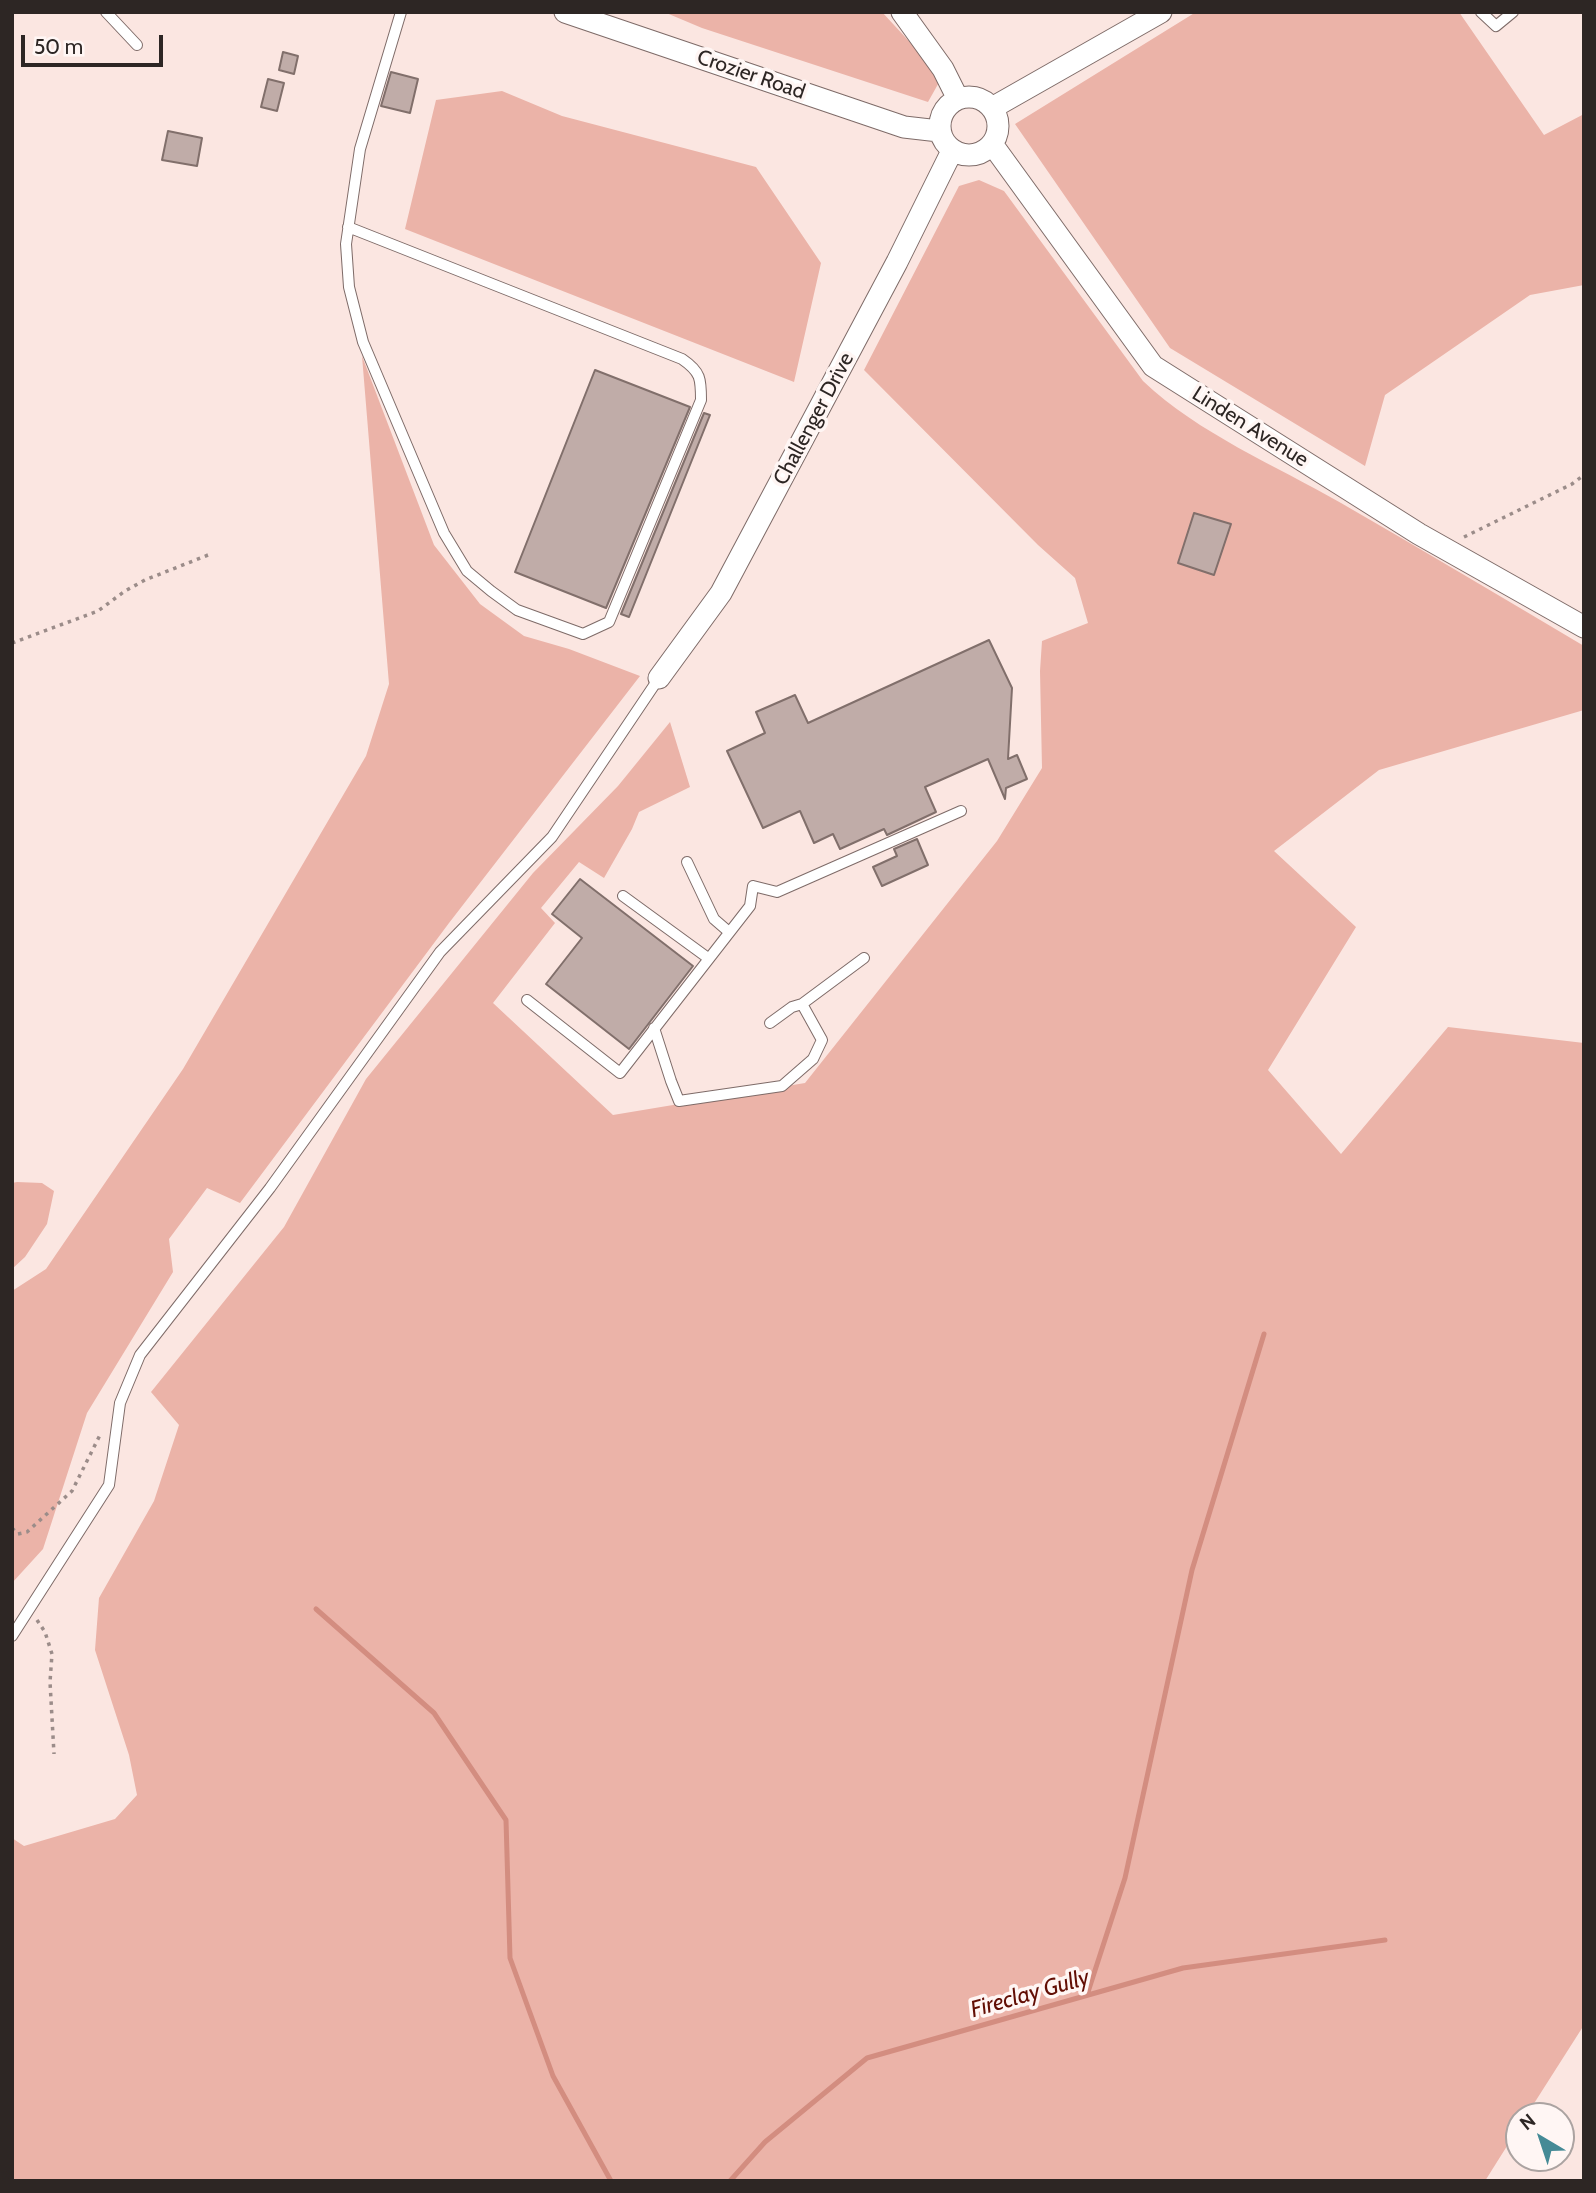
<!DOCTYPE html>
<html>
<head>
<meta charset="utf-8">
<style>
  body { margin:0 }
  #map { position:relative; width:1596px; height:2193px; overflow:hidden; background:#fbe6e1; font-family:Cabin,sans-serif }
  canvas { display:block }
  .frame { position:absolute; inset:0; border:14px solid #2d2624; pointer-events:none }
  .north { position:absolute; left:1505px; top:2102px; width:70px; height:70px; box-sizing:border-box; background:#fff6f4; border:2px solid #aba3a1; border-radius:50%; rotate:321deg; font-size:19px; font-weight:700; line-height:28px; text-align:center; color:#2d2624 }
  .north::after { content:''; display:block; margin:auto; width:24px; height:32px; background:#458a96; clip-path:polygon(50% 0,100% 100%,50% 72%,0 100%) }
  .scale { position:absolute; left:21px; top:35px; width:142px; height:32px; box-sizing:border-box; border:4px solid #2d2624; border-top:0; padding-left:9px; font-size:21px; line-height:24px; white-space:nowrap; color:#2d2624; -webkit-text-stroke:5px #fff6f4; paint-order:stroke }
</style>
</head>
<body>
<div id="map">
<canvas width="1596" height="2193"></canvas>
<div class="frame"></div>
<div class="north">N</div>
<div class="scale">50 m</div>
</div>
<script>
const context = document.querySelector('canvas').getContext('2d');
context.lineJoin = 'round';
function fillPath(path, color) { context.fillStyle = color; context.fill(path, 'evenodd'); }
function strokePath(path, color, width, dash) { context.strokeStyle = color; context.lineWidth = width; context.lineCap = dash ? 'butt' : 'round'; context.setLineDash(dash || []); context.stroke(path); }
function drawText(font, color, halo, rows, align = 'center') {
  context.font = font + ' Cabin,sans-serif'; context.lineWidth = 7; context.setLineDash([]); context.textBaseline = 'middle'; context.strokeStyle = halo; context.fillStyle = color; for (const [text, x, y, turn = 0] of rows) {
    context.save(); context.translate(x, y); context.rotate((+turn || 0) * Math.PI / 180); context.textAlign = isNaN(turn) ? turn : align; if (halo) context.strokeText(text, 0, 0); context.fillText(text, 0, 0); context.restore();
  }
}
const green = new Path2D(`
  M664 12H882L942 77 928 102 702 28Z
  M1196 12H1459L1544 135 1584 114V285L1530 295 1385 395 1365 466 1170 348 1015 124Z
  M502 91 562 116 756 167 821 263 794 382 405 229 436 100Z
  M979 180 1004 191 1143 381C1199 434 1275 465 1341 503 1423 550 1503 598 1584 646V710L1379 770 1274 851 1356 927 1268 1070 1341 1154 1448 1027 1584 1043V2025L1526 2116H1519V2127L1485 2181H12V1838L24 1846 115 1819 137 1795 129 1755 95 1650 99 1598 154 1501 179 1425 151 1392 284 1227 366 1079 533 873 618 786 670 722 690 787 639 812 632 829 604 878 579 862 541 908 555 923 493 1003 613 1115 805 1083 997 841 1042 768 1040 671 1042 641 1088 623 1075 578 1038 545 864 370 959 186Z
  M362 356 434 545 480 604 524 636 569 649 640 676 449 923 240 1203 207 1188 169 1239 173 1272 87 1413 43 1549 12 1583V1291L46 1269 183 1069 366 756 389 684Z
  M17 1182 42 1183 54 1191 47 1224 25 1257 12 1269V1183Z`);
const stream = new Path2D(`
  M316 1609 434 1713 506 1820 510 1958 553 2076 611 2181
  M1087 1995 1125 1878 1192 1570 1264 1334
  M730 2181 765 2142 867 2058 1183 1968 1385 1940`);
const building = new Path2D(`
  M283 52 298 56 294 74 279 70Z
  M391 72 418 79 410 113 381 106Z
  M268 79 284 83 277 111 261 107Z
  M168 131 202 138 197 166 162 160Z
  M595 370 690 407 606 608 515 572Z
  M704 413 710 415 629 617 621 614Z
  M1194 513 1231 524 1214 575 1178 563Z
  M989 640 1012 688 1008 759 1017 755 1027 779 1006 788 1005 799 988 759 925 787 936 812 887 835 884 829 840 849 833 834 814 843 800 811 763 828 727 751 765 733 756 712 795 695 808 723Z
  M917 839 928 865 882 886 873 867 897 856 894 849Z
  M580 879 693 966 629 1049 546 984 582 938 552 914Z`);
const path = new Path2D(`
  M1464 537 1572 484 1584 475
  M12 643 98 611 125 591 145 580 208 555
  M12 1528 18 1534 27 1532 72 1491 100 1435
  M37 1620 45 1632 52 1654 50 1682 54 1754`);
const lane = new Path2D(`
  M106 12 137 45
  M1481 12 1496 26 1513 12
  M348 227 682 359C701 372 701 379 701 400L609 622 583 634 517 610 491 591 467 571 444 533 363 342 349 287 346 244 360 149 401 12
  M687 862 714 919 729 932
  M623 896 708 958
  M527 1000 620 1073 750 906 753 886 777 892 961 811
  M770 1023 792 1007 802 1004
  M654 1028 671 1081 679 1101 782 1086 813 1059 822 1040 802 1004 864 958
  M12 1636 109 1485 120 1403 140 1355 270 1188 440 952 552 837 659 678`);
const street = new Path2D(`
  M565 12 904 127 939 131
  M902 12 943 69 958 99
  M940 126a29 29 0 1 1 58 0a29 29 0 1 1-58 0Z
  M992 108 1161 12
  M992 144 1153 366 1419 534 1584 627
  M659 678 721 593 897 262 952 151`);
const streetNames = [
  ["Crozier Road",751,75,19],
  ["Challenger Drive",814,419,-62],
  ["Linden Avenue",1250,427,32]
];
const waterNames = [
  ["Fireclay Gully",1030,1994,-16]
];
fillPath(green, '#ebb3a8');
strokePath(stream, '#d38d80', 5);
fillPath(building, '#c0aca8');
strokePath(building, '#816f6b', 2);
strokePath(lane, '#7e6b68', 12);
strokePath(street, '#7e6b68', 23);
strokePath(path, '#9b8c89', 3.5, [3.5, 5]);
strokePath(lane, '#fff', 10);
strokePath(street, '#fff', 21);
drawText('21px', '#2d2624', '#fff6f4', streetNames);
drawText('italic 23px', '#620e04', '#fff6f4', waterNames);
</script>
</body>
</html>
